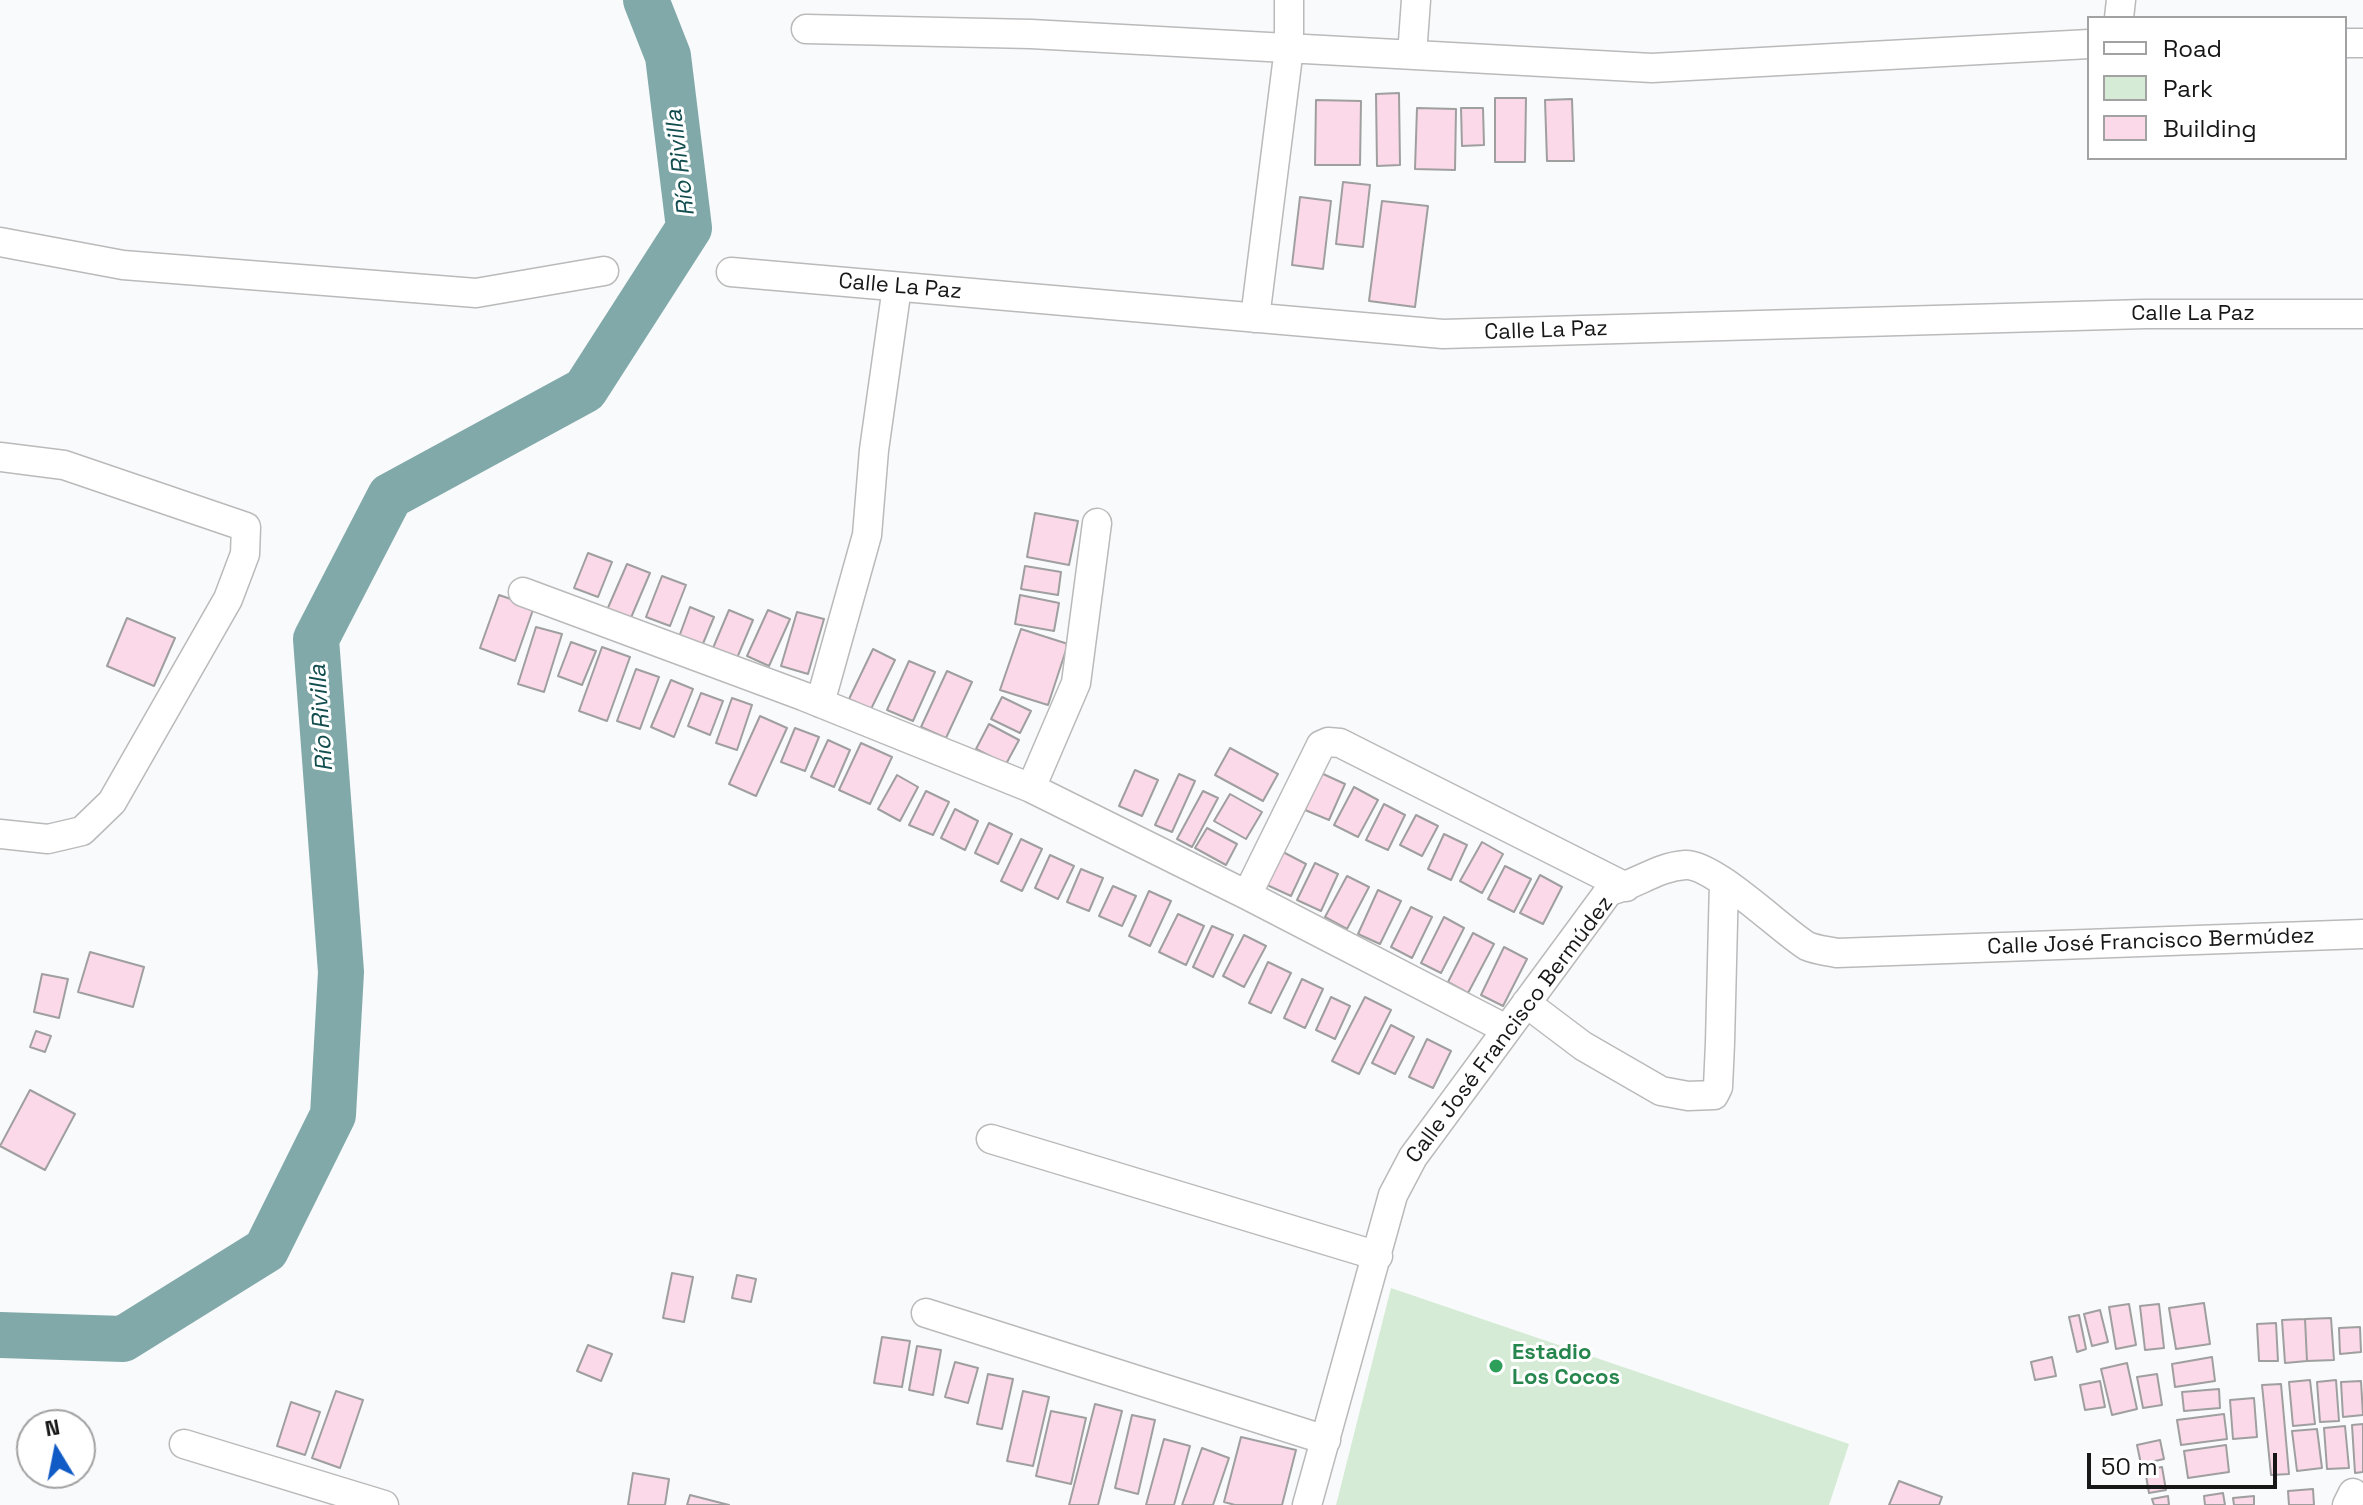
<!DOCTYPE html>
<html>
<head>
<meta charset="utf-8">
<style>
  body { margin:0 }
  #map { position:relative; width:2363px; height:1505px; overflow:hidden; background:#f9fafb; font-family:"Space Grotesk",sans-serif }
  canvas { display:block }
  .legend { position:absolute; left:2087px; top:16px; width:260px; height:144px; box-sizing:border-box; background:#fff; border:2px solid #a2a2a3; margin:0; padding:10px 14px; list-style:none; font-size:24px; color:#171718 }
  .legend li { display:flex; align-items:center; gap:16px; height:40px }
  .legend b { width:40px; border:2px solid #a2a2a3 }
  .north { position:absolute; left:16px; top:1409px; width:80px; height:80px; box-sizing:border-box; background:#fff; border:2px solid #a2a2a3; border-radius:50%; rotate:350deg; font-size:22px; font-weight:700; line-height:32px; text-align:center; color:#171718 }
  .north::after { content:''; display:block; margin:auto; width:28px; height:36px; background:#115bc6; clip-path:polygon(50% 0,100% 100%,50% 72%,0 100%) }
  .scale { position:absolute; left:2087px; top:1453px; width:190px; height:36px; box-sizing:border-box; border:4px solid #171718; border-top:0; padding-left:10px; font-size:24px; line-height:28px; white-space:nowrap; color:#171718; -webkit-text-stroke:6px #fff; paint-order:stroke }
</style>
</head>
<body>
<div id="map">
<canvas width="2363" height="1505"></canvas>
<ul class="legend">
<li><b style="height:10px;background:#fff"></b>Road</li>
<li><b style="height:22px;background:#d5ebd5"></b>Park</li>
<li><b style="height:22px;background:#fbd9e8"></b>Building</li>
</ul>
<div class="north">N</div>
<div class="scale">50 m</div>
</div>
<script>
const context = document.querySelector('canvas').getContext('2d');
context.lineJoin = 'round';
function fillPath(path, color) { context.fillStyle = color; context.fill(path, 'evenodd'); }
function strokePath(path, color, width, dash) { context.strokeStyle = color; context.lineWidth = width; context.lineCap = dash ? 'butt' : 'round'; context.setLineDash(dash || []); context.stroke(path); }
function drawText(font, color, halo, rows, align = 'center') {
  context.font = font + ' "Space Grotesk",sans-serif'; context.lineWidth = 6; context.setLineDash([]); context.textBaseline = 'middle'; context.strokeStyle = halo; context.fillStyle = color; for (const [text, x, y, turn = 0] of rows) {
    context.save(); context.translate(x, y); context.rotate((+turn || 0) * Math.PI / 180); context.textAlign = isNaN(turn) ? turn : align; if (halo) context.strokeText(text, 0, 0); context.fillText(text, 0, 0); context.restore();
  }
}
const green = new Path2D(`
  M1391 1288 1849 1444 1829 1505H1336Z`);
const river = new Path2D(`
  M0 1335 123 1339 266 1250 333 1115 341 972 316 639 390 496 585 390 689 228 668 56 646 0`);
const building = new Path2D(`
  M1399 93 1400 165 1377 166 1376 94Z
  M1495 98H1526L1525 162H1495Z
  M1572 99 1574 161H1547L1545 100Z
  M1316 100 1361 101 1360 165H1315Z
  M1417 108 1456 109 1455 170 1415 169Z
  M1461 108H1483L1484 145 1462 146Z
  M1343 182 1370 185 1363 247 1336 244Z
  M1300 197 1331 201 1323 269 1292 265Z
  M1382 201 1428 206 1415 307 1369 301Z
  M1035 513 1078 521 1069 565 1027 557Z
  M588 553 612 562 598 597 574 588Z
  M627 564 650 573 630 620 607 610Z
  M1025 566 1061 572 1058 595 1021 589Z
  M662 576 686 585 670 626 646 617Z
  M499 595 534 607 515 661 480 648Z
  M1020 595 1059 603 1054 631 1015 624Z
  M690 607 714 617 702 646 679 637Z
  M729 610 753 620 737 658 713 648Z
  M768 610 790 619 769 666 747 656Z
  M797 612 824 619 808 674 781 666Z
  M127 618 175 638 154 686 107 666Z
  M536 627 562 634 544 692 518 684Z
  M1021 629 1068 644 1048 705 1000 690Z
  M571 642 596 651 582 685 558 676Z
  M602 647 630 657 607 721 579 711Z
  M873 649 895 660 871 709 849 699Z
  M909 661 935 672 913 721 887 710Z
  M636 669 659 677 640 729 617 721Z
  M947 671 972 682 946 738 921 727Z
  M671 680 693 689 674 737 651 727Z
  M701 693 723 701 710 735 688 726Z
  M1002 697 1031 711 1020 733 991 719Z
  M732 698 752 705 737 750 716 743Z
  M760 716 787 728 756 796 729 784Z
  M989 724 1019 740 1006 764 976 749Z
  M795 728 819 737 805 771 781 762Z
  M828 740 850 750 834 787 811 777Z
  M861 743 892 757 870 804 839 790Z
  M1230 748 1278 774 1263 801 1215 775Z
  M1135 770 1158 780 1142 816 1119 806Z
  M1321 773 1345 784 1329 820 1305 810Z
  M1179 774 1195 781 1172 832 1155 825Z
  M897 775 918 787 900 821 878 809Z
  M1354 787 1378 800 1358 837 1334 825Z
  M926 791 949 802 933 835 909 825Z
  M1203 791 1218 798 1192 847 1177 839Z
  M1230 794 1262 812 1246 839 1214 821Z
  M1384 804 1405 815 1388 850 1366 840Z
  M955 809 978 821 965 850 941 838Z
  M1416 815 1438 826 1422 856 1400 845Z
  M989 823 1012 834 998 864 975 853Z
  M1207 828 1237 844 1226 865 1195 848Z
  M1444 834 1467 845 1451 880 1428 869Z
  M1021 839 1042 849 1022 891 1001 881Z
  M1482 842 1503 854 1482 893 1460 881Z
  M1283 852 1306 864 1291 896 1267 885Z
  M1050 855 1074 866 1058 899 1035 888Z
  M1315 863 1338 874 1321 911 1297 900Z
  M1505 866 1531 879 1514 912 1488 899Z
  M1081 869 1103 878 1089 911 1067 902Z
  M1540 875 1562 887 1543 924 1520 913Z
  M1347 876 1369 887 1347 929 1325 917Z
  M1113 886 1136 896 1122 926 1099 916Z
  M1378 890 1401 901 1380 944 1358 934Z
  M1149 891 1171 901 1150 946 1129 936Z
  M1411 907 1432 917 1412 958 1391 947Z
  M1178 914 1204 926 1186 965 1159 952Z
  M1444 917 1464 928 1441 973 1421 963Z
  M1212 926 1233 935 1213 977 1193 967Z
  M1473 933 1494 944 1468 993 1448 982Z
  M1244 935 1266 946 1244 987 1223 976Z
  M1504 947 1527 959 1503 1006 1481 995Z
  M90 952 144 967 133 1007 78 992Z
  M1268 962 1291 973 1271 1013 1249 1003Z
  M42 974 68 979 59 1018 34 1012Z
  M1302 979 1323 989 1305 1028 1284 1018Z
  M1331 997 1350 1006 1335 1039 1316 1030Z
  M1365 997 1391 1010 1359 1074 1332 1061Z
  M1391 1025 1414 1037 1395 1074 1372 1063Z
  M36 1031 51 1036 45 1052 30 1047Z
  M1427 1039 1451 1051 1433 1088 1409 1077Z
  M30 1090 75 1114 45 1170 0 1146Z
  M672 1273 693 1277 684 1322 663 1318Z
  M737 1275 756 1279 751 1302 732 1298Z
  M2204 1303 2210 1344 2176 1349 2169 1308Z
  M2129 1304 2136 1345 2116 1349 2109 1307Z
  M2159 1304 2164 1348 2145 1350 2140 1306Z
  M2100 1310 2108 1342 2092 1346 2084 1314Z
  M2079 1315 2086 1349 2077 1352 2069 1317Z
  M2331 1318 2334 1360 2307 1361 2305 1319Z
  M2305 1319 2307 1361 2285 1363 2282 1320Z
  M2276 1323 2278 1361H2259L2257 1324Z
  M2360 1327 2361 1352 2340 1354 2339 1328Z
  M882 1337 910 1341 902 1387 874 1383Z
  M588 1345 612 1354 601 1381 577 1371Z
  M917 1346 941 1350 933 1395 909 1390Z
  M2052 1357 2056 1376 2035 1380 2031 1362Z
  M2212 1357 2215 1381 2175 1387 2172 1364Z
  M955 1362 978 1368 968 1403 945 1397Z
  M2127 1363 2137 1409 2112 1415 2101 1369Z
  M988 1374 1013 1379 1002 1429 977 1424Z
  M2157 1374 2162 1405 2143 1408 2137 1377Z
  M2310 1380 2315 1424 2293 1426 2289 1382Z
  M2336 1380 2339 1421 2320 1422 2317 1382Z
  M2100 1381 2105 1407 2085 1410 2080 1385Z
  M2361 1381 2363 1415 2343 1417 2341 1382Z
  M2281 1384 2289 1474 2271 1475 2262 1385Z
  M2219 1389 2220 1408 2184 1411 2182 1392Z
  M336 1391 363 1400 340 1468 312 1458Z
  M1023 1391 1049 1397 1033 1466 1007 1461Z
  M2254 1398 2257 1437 2233 1439 2230 1400Z
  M291 1402 320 1412 305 1455 277 1446Z
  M1095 1404 1122 1411 1098 1505H1069Z
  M1051 1411 1086 1418 1071 1484 1036 1476Z
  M2224 1414 2227 1439 2181 1445 2177 1420Z
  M1132 1415 1155 1420 1138 1494 1115 1488Z
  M2363 1424V1472L2355 1473 2352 1425Z
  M2345 1426 2349 1468 2327 1469 2324 1428Z
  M2317 1429 2322 1468 2297 1471 2292 1431Z
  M1241 1437 1296 1450 1282 1505H1235L1224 1502Z
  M1164 1439 1190 1446 1174 1505H1146Z
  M2160 1440 2164 1459 2141 1464 2137 1445Z
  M2226 1445 2229 1472 2188 1478 2184 1451Z
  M1202 1448 1229 1458 1213 1505H1182Z
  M2162 1467 2166 1490 2149 1493 2145 1470Z
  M633 1473 669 1479 665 1505H628Z
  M1899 1481 1942 1497 1939 1505H1889Z
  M2313 1489 2314 1505H2289L2288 1491Z
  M2223 1493 2225 1505H2205L2204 1496Z
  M690 1495 729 1505H687Z
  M2168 1496 2169 1505H2154L2152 1499Z
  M2254 1496V1505H2234L2233 1498Z`);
const minor = new Path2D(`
  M2119 18 2121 0
  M806 29 1031 34 1652 68 2089 44
  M2345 43H2363
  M1412 55 1416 0
  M0 242 123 265 476 293 604 271
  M731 272 1443 334 2145 314H2363
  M1255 318 1289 48V0
  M0 457 64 465 246 527 245 554 228 599 112 802 82 831 48 839 0 834
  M523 592 803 696 1031 788 1247 895 1506 1029
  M820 703 867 535 874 450 897 287
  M1031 788 1076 683 1097 523
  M1247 895 1321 745 1328 742 1340 743 1626 887
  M1526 1003 1583 1046 1661 1091 1688 1096 1714 1095 1718 1087 1720 1043 1724 882
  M991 1139 1378 1256
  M926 1313 1326 1440
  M184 1444 384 1505
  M1307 1505 1393 1195 1413 1157 1609 891C1636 885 1657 867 1685 865 1713 863 1781 930 1807 946 1816 950 1828 951 1837 953L2363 934
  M2347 1505 2353 1493`);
const markers = [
  [1496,1366,8,"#2e9e5b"]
];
const streetNames = [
  ["Calle La Paz",900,287,5],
  ["Calle La Paz",2193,314],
  ["Calle La Paz",1546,331,-2],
  ["Calle José Francisco Bermúdez",2151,942,-2],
  ["Calle José Francisco Bermúdez",1510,1030,-53]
];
const leisureNames = [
  ["Estadio",1512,1353],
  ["Los Cocos",1512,1378]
];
const waterNames = [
  ["Río Rivilla",681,163,-97],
  ["Río Rivilla",322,718,-94]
];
fillPath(green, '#d5ebd5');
strokePath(river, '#82a9aa', 46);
fillPath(building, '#fbd9e8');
strokePath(building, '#a09f9f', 2);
strokePath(minor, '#bababb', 31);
strokePath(minor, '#fff', 28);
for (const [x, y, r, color] of markers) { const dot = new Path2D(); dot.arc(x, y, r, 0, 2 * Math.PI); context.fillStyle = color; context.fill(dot); strokePath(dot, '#fff', 3); }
drawText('22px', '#171718', '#fff', streetNames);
drawText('bold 22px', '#27864d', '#fff', leisureNames, 'left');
drawText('italic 24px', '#124d4f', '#fff', waterNames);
</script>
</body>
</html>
